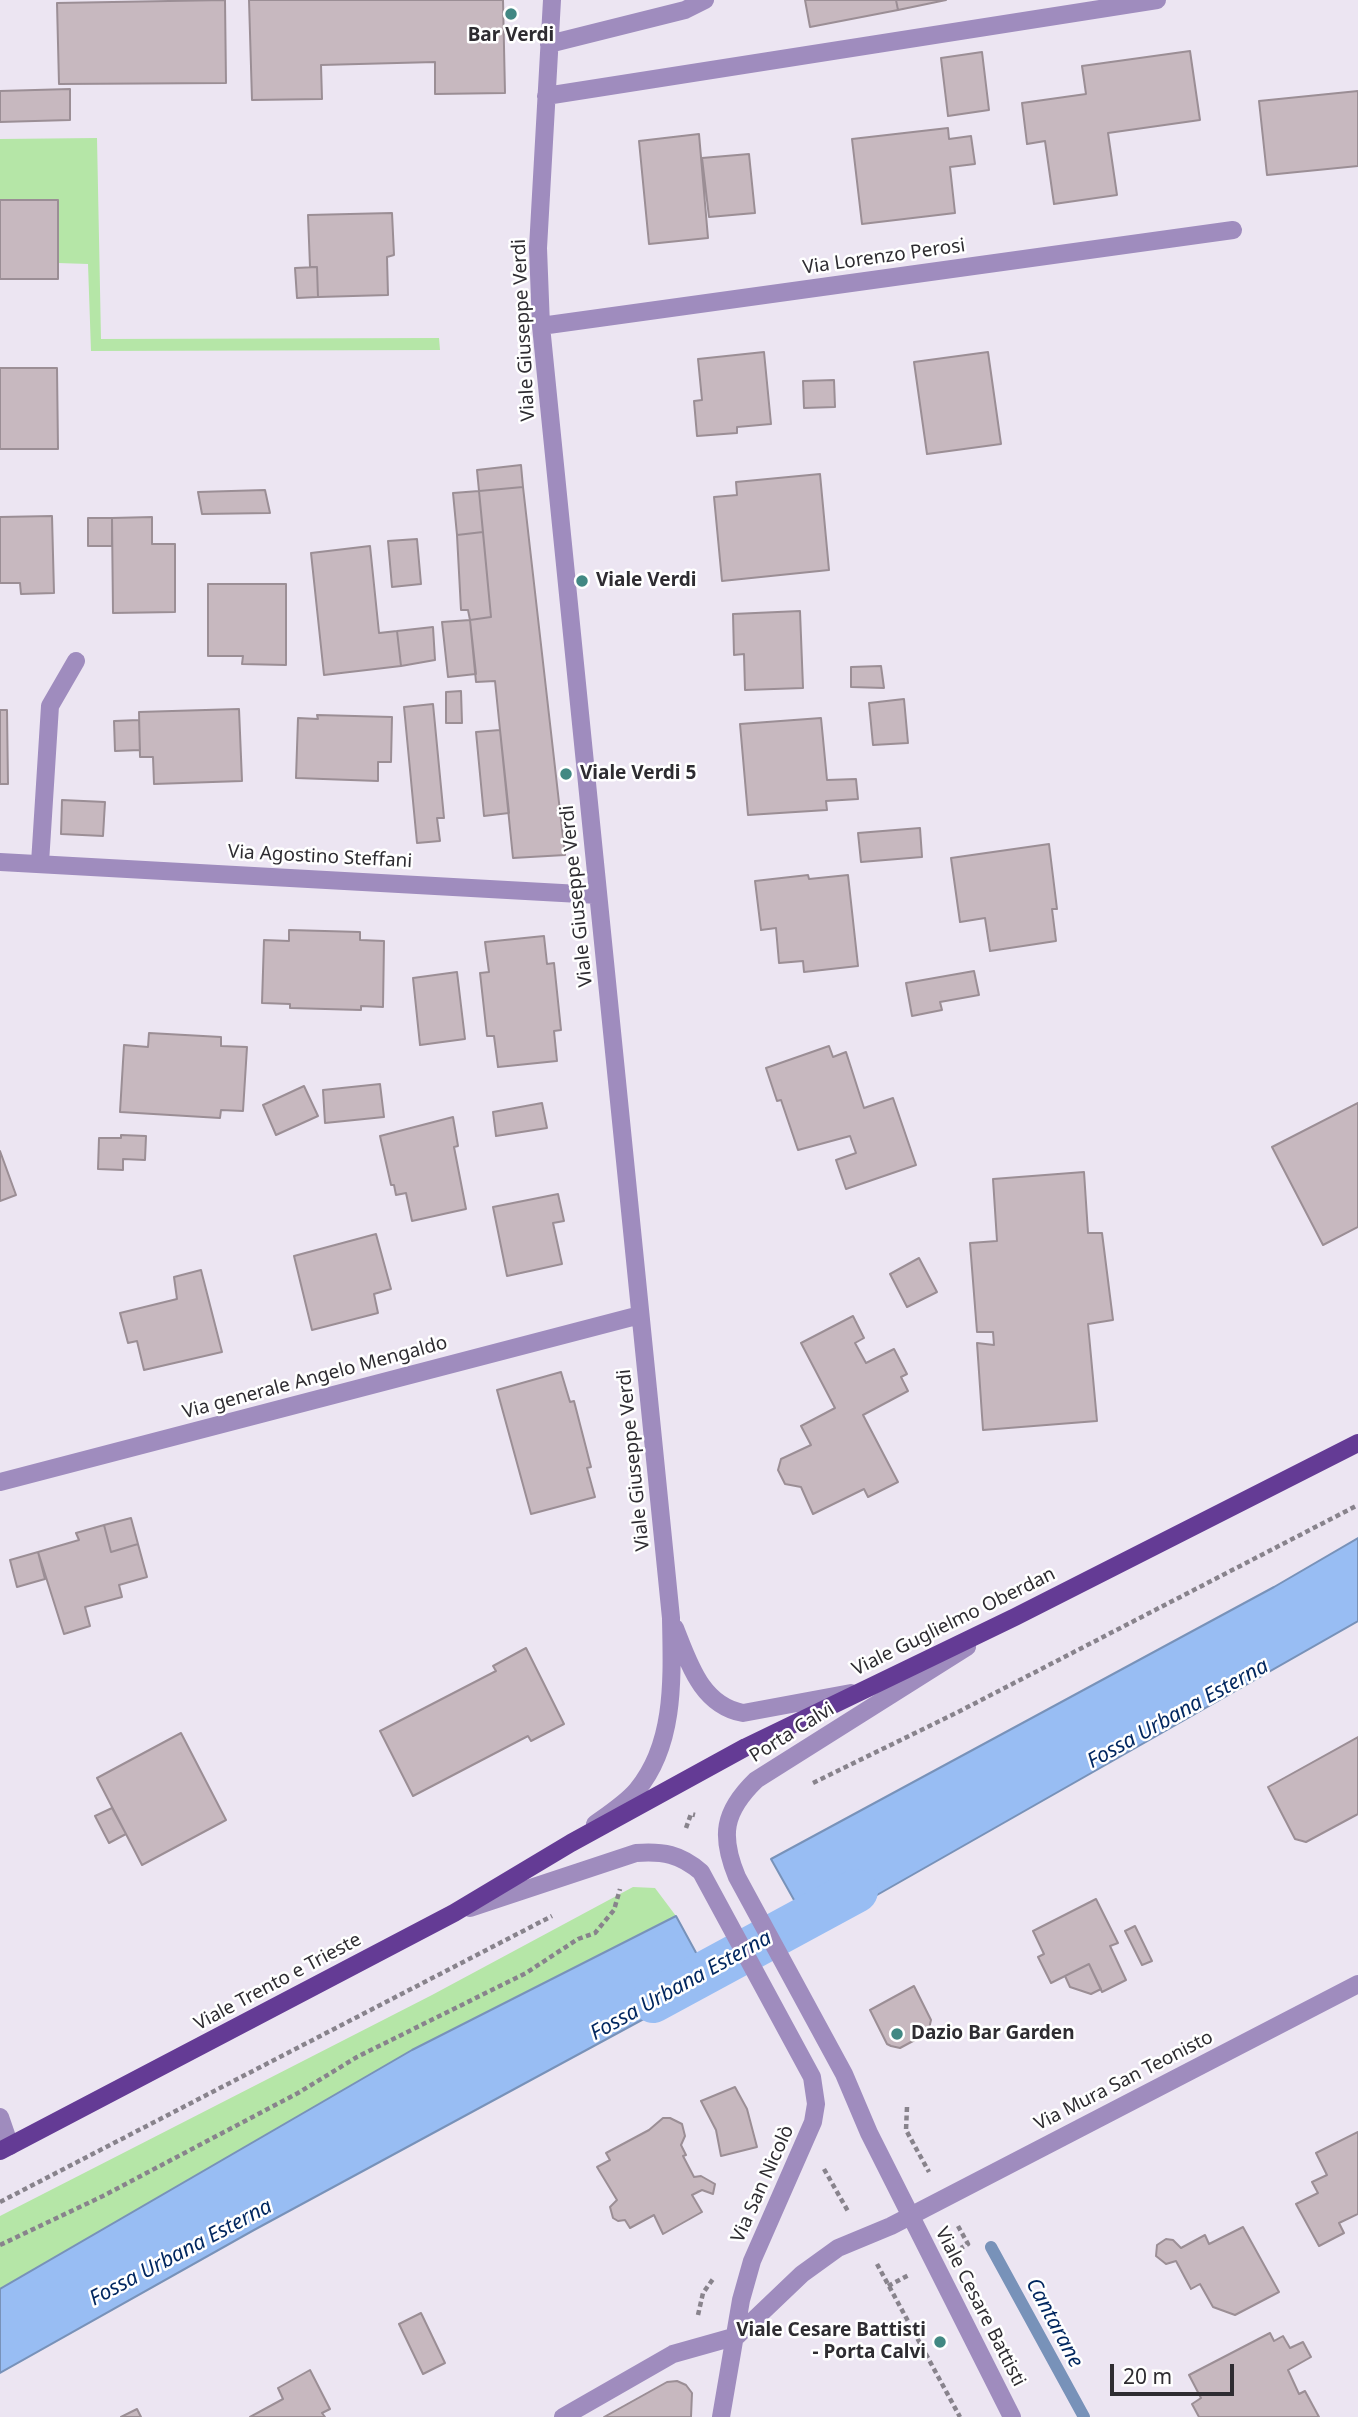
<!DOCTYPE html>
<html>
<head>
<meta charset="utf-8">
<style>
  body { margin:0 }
  #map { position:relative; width:1358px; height:2417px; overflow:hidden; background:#ece5f2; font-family:"Noto Sans",sans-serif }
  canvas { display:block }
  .scale { position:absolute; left:1110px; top:2364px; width:124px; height:32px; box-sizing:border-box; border:4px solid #2e2c31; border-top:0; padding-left:9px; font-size:21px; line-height:24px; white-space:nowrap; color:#2e2c31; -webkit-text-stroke:5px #fff; paint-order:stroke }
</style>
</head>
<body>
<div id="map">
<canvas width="1358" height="2417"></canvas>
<div class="scale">20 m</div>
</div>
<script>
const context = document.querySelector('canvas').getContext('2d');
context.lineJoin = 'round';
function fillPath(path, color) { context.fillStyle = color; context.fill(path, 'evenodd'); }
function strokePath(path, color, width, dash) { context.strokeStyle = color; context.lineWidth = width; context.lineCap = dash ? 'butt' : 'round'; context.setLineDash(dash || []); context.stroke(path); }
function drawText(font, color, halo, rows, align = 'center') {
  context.font = font + ' "Noto Sans",sans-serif'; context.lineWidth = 5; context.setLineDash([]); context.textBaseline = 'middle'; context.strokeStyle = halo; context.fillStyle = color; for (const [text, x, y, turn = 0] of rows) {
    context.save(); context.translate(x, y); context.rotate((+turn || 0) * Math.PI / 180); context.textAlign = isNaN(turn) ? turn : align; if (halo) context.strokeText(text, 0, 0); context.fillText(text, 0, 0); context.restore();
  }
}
const green = new Path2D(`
  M97 138 101 339 439 338 440 350 91 351 88 264 58 263V200H0V139Z
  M633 1887 655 1888 676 1916 412 2050 0 2289V2216L432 1995Z`);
const water = new Path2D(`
  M1358 1538V1621L812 1932 771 1859 1274 1587Z
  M676 1916 712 1982 254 2230 0 2373V2289L412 2050Z`);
const stream = new Path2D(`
  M991 2247 1084 2417`);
const canal = new Path2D(`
  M653 2001 856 1891`);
const building = new Path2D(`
  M225 0 226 83 59 84 57 3Z
  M249 0H503L505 93 435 94V62L321 65 322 99 252 100Z
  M805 0H896L898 10 810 27Z
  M896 0H946L898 10Z
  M1190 51 1200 120 1108 133 1117 195 1054 204 1045 141 1027 144 1022 103 1086 94 1082 66Z
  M982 52 989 110 948 116 941 58Z
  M70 89V120L0 122V91Z
  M1358 91V166L1267 175 1259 101Z
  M948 128 949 139 971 136 975 164 950 167 955 213 862 224 852 139Z
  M699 134 708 238 649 244 639 141Z
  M749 154 755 213 709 217 702 158Z
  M0 200H58V279H0Z
  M392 213 394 255 387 257 388 295 318 297 317 267H310L308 215Z
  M317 267 318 297 297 298 295 268Z
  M764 352 771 424 737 427V433L697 436 694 401 702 400 698 359Z
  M988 352 1001 444 927 454 914 362Z
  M0 368H57L58 449H0Z
  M834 380 835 407 804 408 803 381Z
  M521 465 523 487 479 491 477 470Z
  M820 474 829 570 722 581 714 497 737 495 736 482Z
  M523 487 565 855 513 858 495 681 476 682 470 620 491 617 479 491Z
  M265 490 270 513 202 514 198 492Z
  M479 491 483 532 457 535 453 493Z
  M52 516 54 593 21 594 20 583H0V517Z
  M152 517V544H175V612L113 613 112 518Z
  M88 518H112V546H88Z
  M483 532 491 617 470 620 468 610H461L457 535Z
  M417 539 421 584 392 587 388 541Z
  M370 546 379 633 397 631 401 666 324 675 311 553Z
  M208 584H286V665L242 664 243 656H208Z
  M800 611 803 688 745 690 744 654 734 655 733 614Z
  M470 620 476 674 448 677 442 622Z
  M433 627 435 660 401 666 397 631Z
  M881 666 884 688 851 687V667Z
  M461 691 462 723H446V692Z
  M904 699 908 743 873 745 869 703Z
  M433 704 444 818H437L440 841 417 843 404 707Z
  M239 709 242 781 154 784 153 757H140L139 712Z
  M0 710H7L8 784H0Z
  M317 715 392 717 391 762H378V781L296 778 298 718 318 719Z
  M821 718 827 780 856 779 858 799 826 801 827 810 748 815 740 724Z
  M139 720 140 750 115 751 114 721Z
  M500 730 509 813 484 816 476 732Z
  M62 800 105 802 103 836 61 834Z
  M920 828 922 857 861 862 858 833Z
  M1049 844 1057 909H1052L1056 941 990 951 985 918 960 922 951 858Z
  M808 875 809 879 848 875 858 966 804 972 803 961 779 963 776 928 761 930 755 881Z
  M289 930 360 932V940L384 941 383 1007 361 1006V1010L290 1008V1004L262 1003 264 940 289 941Z
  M544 936 547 964 554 963 561 1030 554 1031 557 1061 498 1067 494 1036H487L480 973 489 972 485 942Z
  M974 971 979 995 940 1002 942 1010 912 1016 906 983Z
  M457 972 465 1039 420 1045 413 978Z
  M149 1033 221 1037V1046L247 1047 243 1111 221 1110 220 1118 120 1112 124 1045 148 1047Z
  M829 1046 833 1057 846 1052 864 1108 893 1098 916 1165 846 1189 836 1160 856 1153 850 1136 798 1150 781 1100 777 1101 766 1068Z
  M380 1084 384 1117 325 1123 323 1090Z
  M304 1086 318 1116 276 1135 263 1105Z
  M542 1103 547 1128 496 1136 493 1112Z
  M1358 1103V1227L1323 1245 1272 1147Z
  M453 1117 458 1146 454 1147 466 1209 412 1221 406 1193 396 1195 394 1185H391L380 1136Z
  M121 1135 146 1136 145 1160 123 1159V1170L98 1169 99 1138H121Z
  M0 1151 16 1195 0 1201Z
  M1084 1172 1088 1233H1102L1113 1320 1088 1324 1097 1421 983 1430 977 1343 994 1345 993 1332H977L970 1243 997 1241 993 1179Z
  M558 1194 564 1221 553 1223 562 1264 507 1276 493 1207Z
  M376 1234 391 1289 374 1294 378 1313 312 1330 294 1256Z
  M919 1258 937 1292 907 1307 890 1274Z
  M201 1270 222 1352 144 1370 137 1341 128 1343 120 1313 177 1299 174 1277Z
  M853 1316 864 1338 855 1343 866 1363 894 1349 907 1374 901 1377 908 1391 863 1415 898 1482 868 1497 864 1489 813 1514 801 1487 785 1484 778 1470 781 1459 811 1445 801 1426 835 1408 801 1343Z
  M561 1372 570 1402 574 1401 591 1467 587 1468 595 1497 531 1514 497 1390Z
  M131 1518 138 1544 111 1552 104 1525Z
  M104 1525 111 1552 138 1544 147 1577 119 1585 122 1597 85 1607 90 1626 64 1634 38 1552 79 1540 76 1533Z
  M38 1552 45 1579 17 1587 10 1560Z
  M526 1648 564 1724 531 1741 528 1736 413 1796 380 1731 496 1671 493 1666Z
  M181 1733 226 1820 142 1865 97 1778Z
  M1358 1737V1814L1306 1842 1295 1839 1268 1787Z
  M112 1808 126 1834 109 1843 95 1816Z
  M1096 1899 1118 1943 1110 1946 1126 1980 1102 1992 1089 1964 1051 1983 1038 1957 1044 1954 1033 1931Z
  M1135 1926 1152 1961 1142 1965 1125 1931Z
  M1089 1964 1101 1989 1091 1994 1070 1987 1065 1976Z
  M914 1986 931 2020 928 2033 900 2048 891 2046 887 2044 870 2010Z
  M735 2087 747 2109 757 2147 721 2156 716 2130 701 2101Z
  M663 2118H670L682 2124 685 2136 681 2145 686 2155 683 2156 694 2177 701 2176 715 2184 713 2194 702 2190 692 2195 702 2212 663 2234 654 2215 630 2228 625 2220 618 2221 613 2218 610 2207 617 2200 597 2167 610 2160 606 2153 649 2130Z
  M1358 2132V2214L1339 2223 1344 2233 1319 2246 1296 2204 1318 2193 1312 2182 1327 2175 1316 2153Z
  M1243 2227 1279 2292 1235 2315 1213 2307 1200 2284 1191 2289 1176 2261 1166 2264 1156 2256 1157 2245 1166 2239 1173 2240 1181 2248 1205 2235 1209 2244Z
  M421 2313 445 2363 423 2374 399 2324Z
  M1270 2333 1274 2341 1283 2336 1290 2348 1303 2342 1311 2357 1288 2370 1299 2394 1305 2391 1319 2417H1199L1192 2404 1201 2398 1189 2375Z
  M310 2370 330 2409 322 2413 325 2417H250L283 2399 278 2388Z
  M677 2381 686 2385 692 2393 691 2417H604L667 2382Z
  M137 2409 141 2417H121Z`);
const path = new Path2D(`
  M813 1783 960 1711 1358 1505
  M686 1828 691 1814 695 1815
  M907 2107 906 2130 929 2172
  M824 2169 849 2213
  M0 2202 552 1916
  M958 2226 968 2244 961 2248
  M0 2245 103 2196 298 2093 357 2057 526 1973 578 1939 595 1933 614 1910 620 1889
  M877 2264 960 2417
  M888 2286 909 2275
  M698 2315 703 2293 713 2279`);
const minor = new Path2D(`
  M552 0 538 248 541 326 671 1618C672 1676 676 1743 637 1790 626 1803 609 1814 595 1824
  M549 44 685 10 705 0
  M546 96 1157 0
  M541 326 1233 230
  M0 862 598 895
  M40 863 50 706 76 661
  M0 1482 640 1315
  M675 1628C689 1663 701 1705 743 1713L851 1693
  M967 1647 756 1780C723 1812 720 1836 737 1877L844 2074 869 2133 1012 2417
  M470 1908 636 1853C663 1851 680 1854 701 1872L812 2077 816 2104 813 2122 752 2261 741 2300 721 2417
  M0 2117 10 2146
  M563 2417 673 2354 737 2336 802 2274 838 2248 891 2226 1358 1984`);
const major = new Path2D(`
  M0 2151 454 1913 571 1843 746 1747 1015 1617 1358 1443`);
const markers = [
  [511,14,7,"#418883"],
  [582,581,7,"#418883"],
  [566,774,7,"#418883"],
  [897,2034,7,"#418883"],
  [940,2342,7,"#418883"]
];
const poiNames = [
  ["Bar Verdi",511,36,"center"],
  ["Viale Verdi",596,581],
  ["Viale Verdi 5",580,774],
  ["Dazio Bar Garden",911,2034],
  ["Viale Cesare Battisti",926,2331,"right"],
  ["- Porta Calvi",926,2353,"right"]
];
const streetNames = [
  ["Via Lorenzo Perosi",884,257,-8],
  ["Viale Giuseppe Verdi",524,330,-93],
  ["Via Agostino Steffani",320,857,3],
  ["Viale Giuseppe Verdi",577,896,-96],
  ["Via generale Angelo Mengaldo",315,1378,-15],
  ["Viale Giuseppe Verdi",634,1460,-96],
  ["Viale Guglielmo Oberdan",954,1622,-26],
  ["Porta Calvi",792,1733,-32],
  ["Viale Trento e Trieste",278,1982,-28],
  ["Via Mura San Teonisto",1124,2081,-27],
  ["Via San Nicolò",763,2184,-66],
  ["Viale Cesare Battisti",980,2307,63]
];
const waterNames = [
  ["Fossa Urbana Esterna",1178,1714,-29],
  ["Fossa Urbana Esterna",681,1986,-29],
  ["Fossa Urbana Esterna",181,2253,-28],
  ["Cantarane",1054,2323,62]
];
fillPath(green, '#b5e6a7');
fillPath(water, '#98bdf3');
strokePath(water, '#7892b9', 2);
strokePath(stream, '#7892b9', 12);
strokePath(canal, '#98bdf3', 44);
fillPath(building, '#c7b8bf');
strokePath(building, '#9b8e95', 2);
strokePath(path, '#88838c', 4.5, [5, 3.5]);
strokePath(minor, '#9f8cbe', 18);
strokePath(major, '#643b95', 18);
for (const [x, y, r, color] of markers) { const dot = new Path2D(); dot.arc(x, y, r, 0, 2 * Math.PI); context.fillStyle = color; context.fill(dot); strokePath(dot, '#fff', 2.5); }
drawText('bold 19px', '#2e2c31', '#fff', poiNames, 'left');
drawText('19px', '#2e2c31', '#fff', streetNames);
drawText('italic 21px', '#00265f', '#fff', waterNames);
</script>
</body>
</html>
